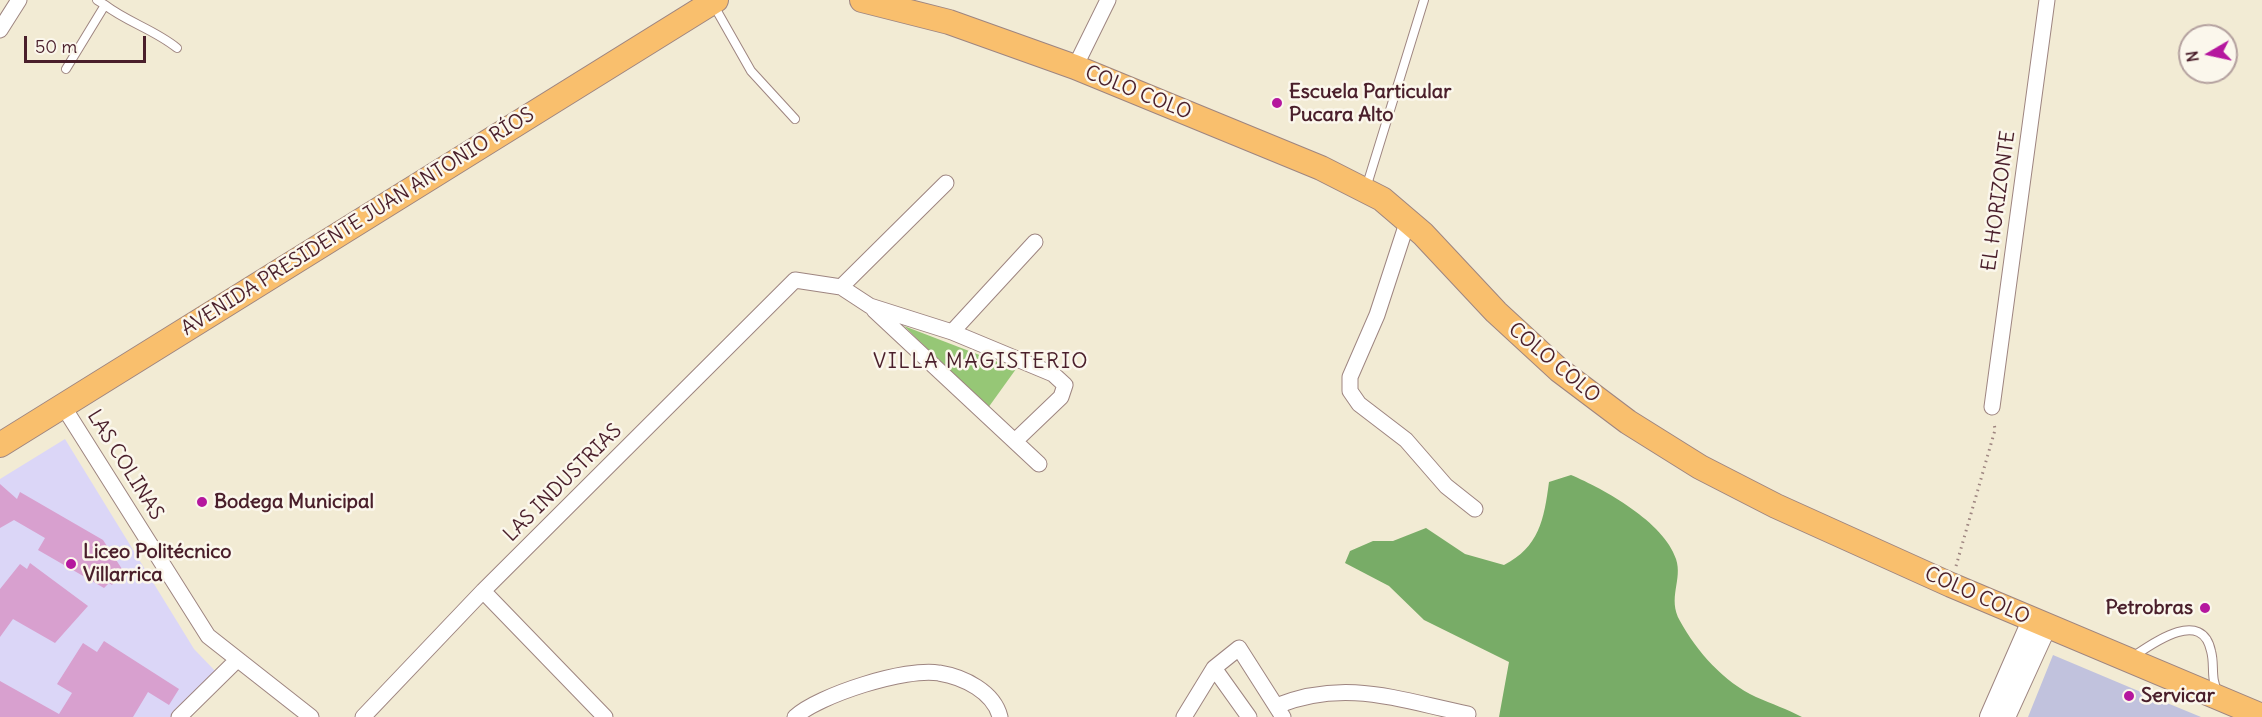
<!DOCTYPE html>
<html>
<head>
<meta charset="utf-8">
<style>
  body { margin:0 }
  #map { position:relative; width:2262px; height:717px; overflow:hidden; background:#f2ebd4; font-family:Delius,sans-serif }
  canvas { display:block }
  .north { position:absolute; left:2178px; top:24px; width:60px; height:60px; box-sizing:border-box; background:#fbf7ec; border:2px solid #b4a19f; border-radius:50%; rotate:261deg; font-size:16px; font-weight:700; line-height:24px; text-align:center; color:#4a1f2b }
  .north::after { content:''; display:block; margin:auto; width:21px; height:27px; background:#b5179e; clip-path:polygon(50% 0,100% 100%,50% 72%,0 100%) }
  .scale { position:absolute; left:24px; top:36px; width:122px; height:27px; box-sizing:border-box; border:3px solid #4a1f2b; border-top:0; padding-left:8px; font-size:18px; line-height:21px; white-space:nowrap; color:#4a1f2b; -webkit-text-stroke:4px #fbf7ec; paint-order:stroke }
</style>
</head>
<body>
<div id="map">
<canvas width="2262" height="717"></canvas>
<div class="north">N</div>
<div class="scale">50 m</div>
</div>
<script>
const context = document.querySelector('canvas').getContext('2d');
context.lineJoin = 'round';
function fillPath(path, color) { context.fillStyle = color; context.fill(path, 'evenodd'); }
function strokePath(path, color, width, dash) { context.strokeStyle = color; context.lineWidth = width; context.lineCap = dash ? 'butt' : 'round'; context.setLineDash(dash || []); context.stroke(path); }
function drawText(font, color, halo, rows, align = 'center') {
  context.font = font + ' Delius,sans-serif'; context.lineWidth = 5; context.setLineDash([]); context.textBaseline = 'middle'; context.strokeStyle = halo; context.fillStyle = color; for (const [text, x, y, turn = 0] of rows) {
    context.save(); context.translate(x, y); context.rotate((+turn || 0) * Math.PI / 180); context.textAlign = isNaN(turn) ? turn : align; if (halo) context.strokeText(text, 0, 0); context.fillText(text, 0, 0); context.restore();
  }
}
const built = new Path2D(`
  M65 439 194 649 219 675 173 717H0V479Z`);
const industrial = new Path2D(`
  M2053 655 2167 703 2201 717H2028Z`);
const green = new Path2D(`
  M904 326 1016 369 988 408Z`);
const forest = new Path2D(`
  M1571 475C1604 489 1664 522 1676 559 1683 580 1667 598 1680 621 1697 652 1724 682 1756 697 1772 704 1787 709 1802 717H1499L1509 662 1424 620 1389 586 1345 563 1350 551 1373 541H1393L1426 528 1465 554 1504 565C1539 547 1544 520 1549 482Z`);
const building = new Path2D(`
  M0 484 17 499 20 492 103 540 122 569 112 585 109 583 104 588 38 550 45 538 14 520 0 528Z
  M30 563 88 606 55 643 13 619 0 637V589L20 564 27 569Z
  M104 641 179 689 169 705 148 692 133 717H0V681L59 714 72 693 57 684 83 643 97 652Z`);
const path = new Path2D(`
  M1956 566 1995 430 1994 422`);
const service = new Path2D(`
  M713 4 751 71 795 119
  M105 5C127 22 155 30 177 48
  M66 69 105 5 97 0
  M1366 188 1424 0
  M2134 656C2153 643 2202 608 2211 651 2215 665 2210 678 2218 692`);
const minor = new Path2D(`
  M0 30 19 0
  M1075 67 1108 0
  M1408 220 1377 315 1350 377V391L1359 404 1406 440 1446 486 1475 509
  M841 287 946 183
  M874 310 1039 464
  M952 332 1035 242
  M63 406 208 636 311 717
  M1992 407 2047 0
  M483 591 605 717
  M1214 668 1249 717
  M1276 706C1346 678 1398 700 1468 714
  M179 717 236 661
  M363 717 483 591 795 280 841 287 870 306 952 332 1053 374 1065 385 1061 397 1015 441
  M795 717C819 695 907 667 939 673 964 677 994 692 1000 717
  M1184 717 1214 668 1239 648 1283 717`);
const tertiary = new Path2D(`
  M1990 717 2032 621
  M2005 717 2046 627`);
const primary = new Path2D(`
  M862 0 949 22 1075 67 1321 168 1382 199 1423 234 1496 312 1559 370 1628 422 1700 467 1776 506 1951 585 2262 716
  M0 445 716 0`);
const markers = [
  [1277,103,6,"#b5179e"],
  [202,502,6,"#b5179e"],
  [71,564,6,"#b5179e"],
  [2205,608,6,"#b5179e"],
  [2129,696,6,"#b5179e"]
];
const poiNames = [
  ["Escuela Particular",1289,92],
  ["Pucara Alto",1289,115],
  ["Bodega Municipal",214,502],
  ["Liceo Politécnico",83,552],
  ["Villarrica",83,575],
  ["Petrobras",2193,608,"right"],
  ["Servicar",2141,696]
];
const streetNames = [
  ["COLO COLO",1138,93,22],
  ["EL HORIZONTE",1999,201,-82],
  ["AVENIDA PRESIDENTE JUAN ANTONIO RÍOS",358,222,-32],
  ["COLO COLO",1554,363,40],
  ["LAS COLINAS",125,465,58],
  ["LAS INDUSTRIAS",563,483,-45],
  ["COLO COLO",1977,596,24]
];
const neighbourhoodNames = [
  ["VILLA MAGISTERIO",981,362]
];
fillPath(built, '#dbd6f7');
fillPath(industrial, '#c1c2dd');
fillPath(green, '#96c776');
fillPath(forest, '#78ac67');
fillPath(building, '#d8a0cf');
strokePath(service, '#9e8580', 10);
strokePath(minor, '#9e8580', 17);
strokePath(tertiary, '#9e8580', 22);
strokePath(primary, '#9e8580', 26);
strokePath(path, '#9e8580', 3, [1.5, 4.5]);
strokePath(service, '#fff', 8);
strokePath(minor, '#fff', 15);
strokePath(tertiary, '#fff', 20);
strokePath(primary, '#f9bf6d', 24);
for (const [x, y, r, color] of markers) { const dot = new Path2D(); dot.arc(x, y, r, 0, 2 * Math.PI); context.fillStyle = color; context.fill(dot); strokePath(dot, '#fbf7ec', 2); }
drawText('bold 20px', '#4a1f2b', '#fbf7ec', poiNames, 'left');
drawText('20px', '#4a1f2b', '#fbf7ec', streetNames);
context.letterSpacing = '1.5px';
drawText('21px', '#4a1f2b', '#fbf7ec', neighbourhoodNames);
context.letterSpacing = '0px';
</script>
</body>
</html>
